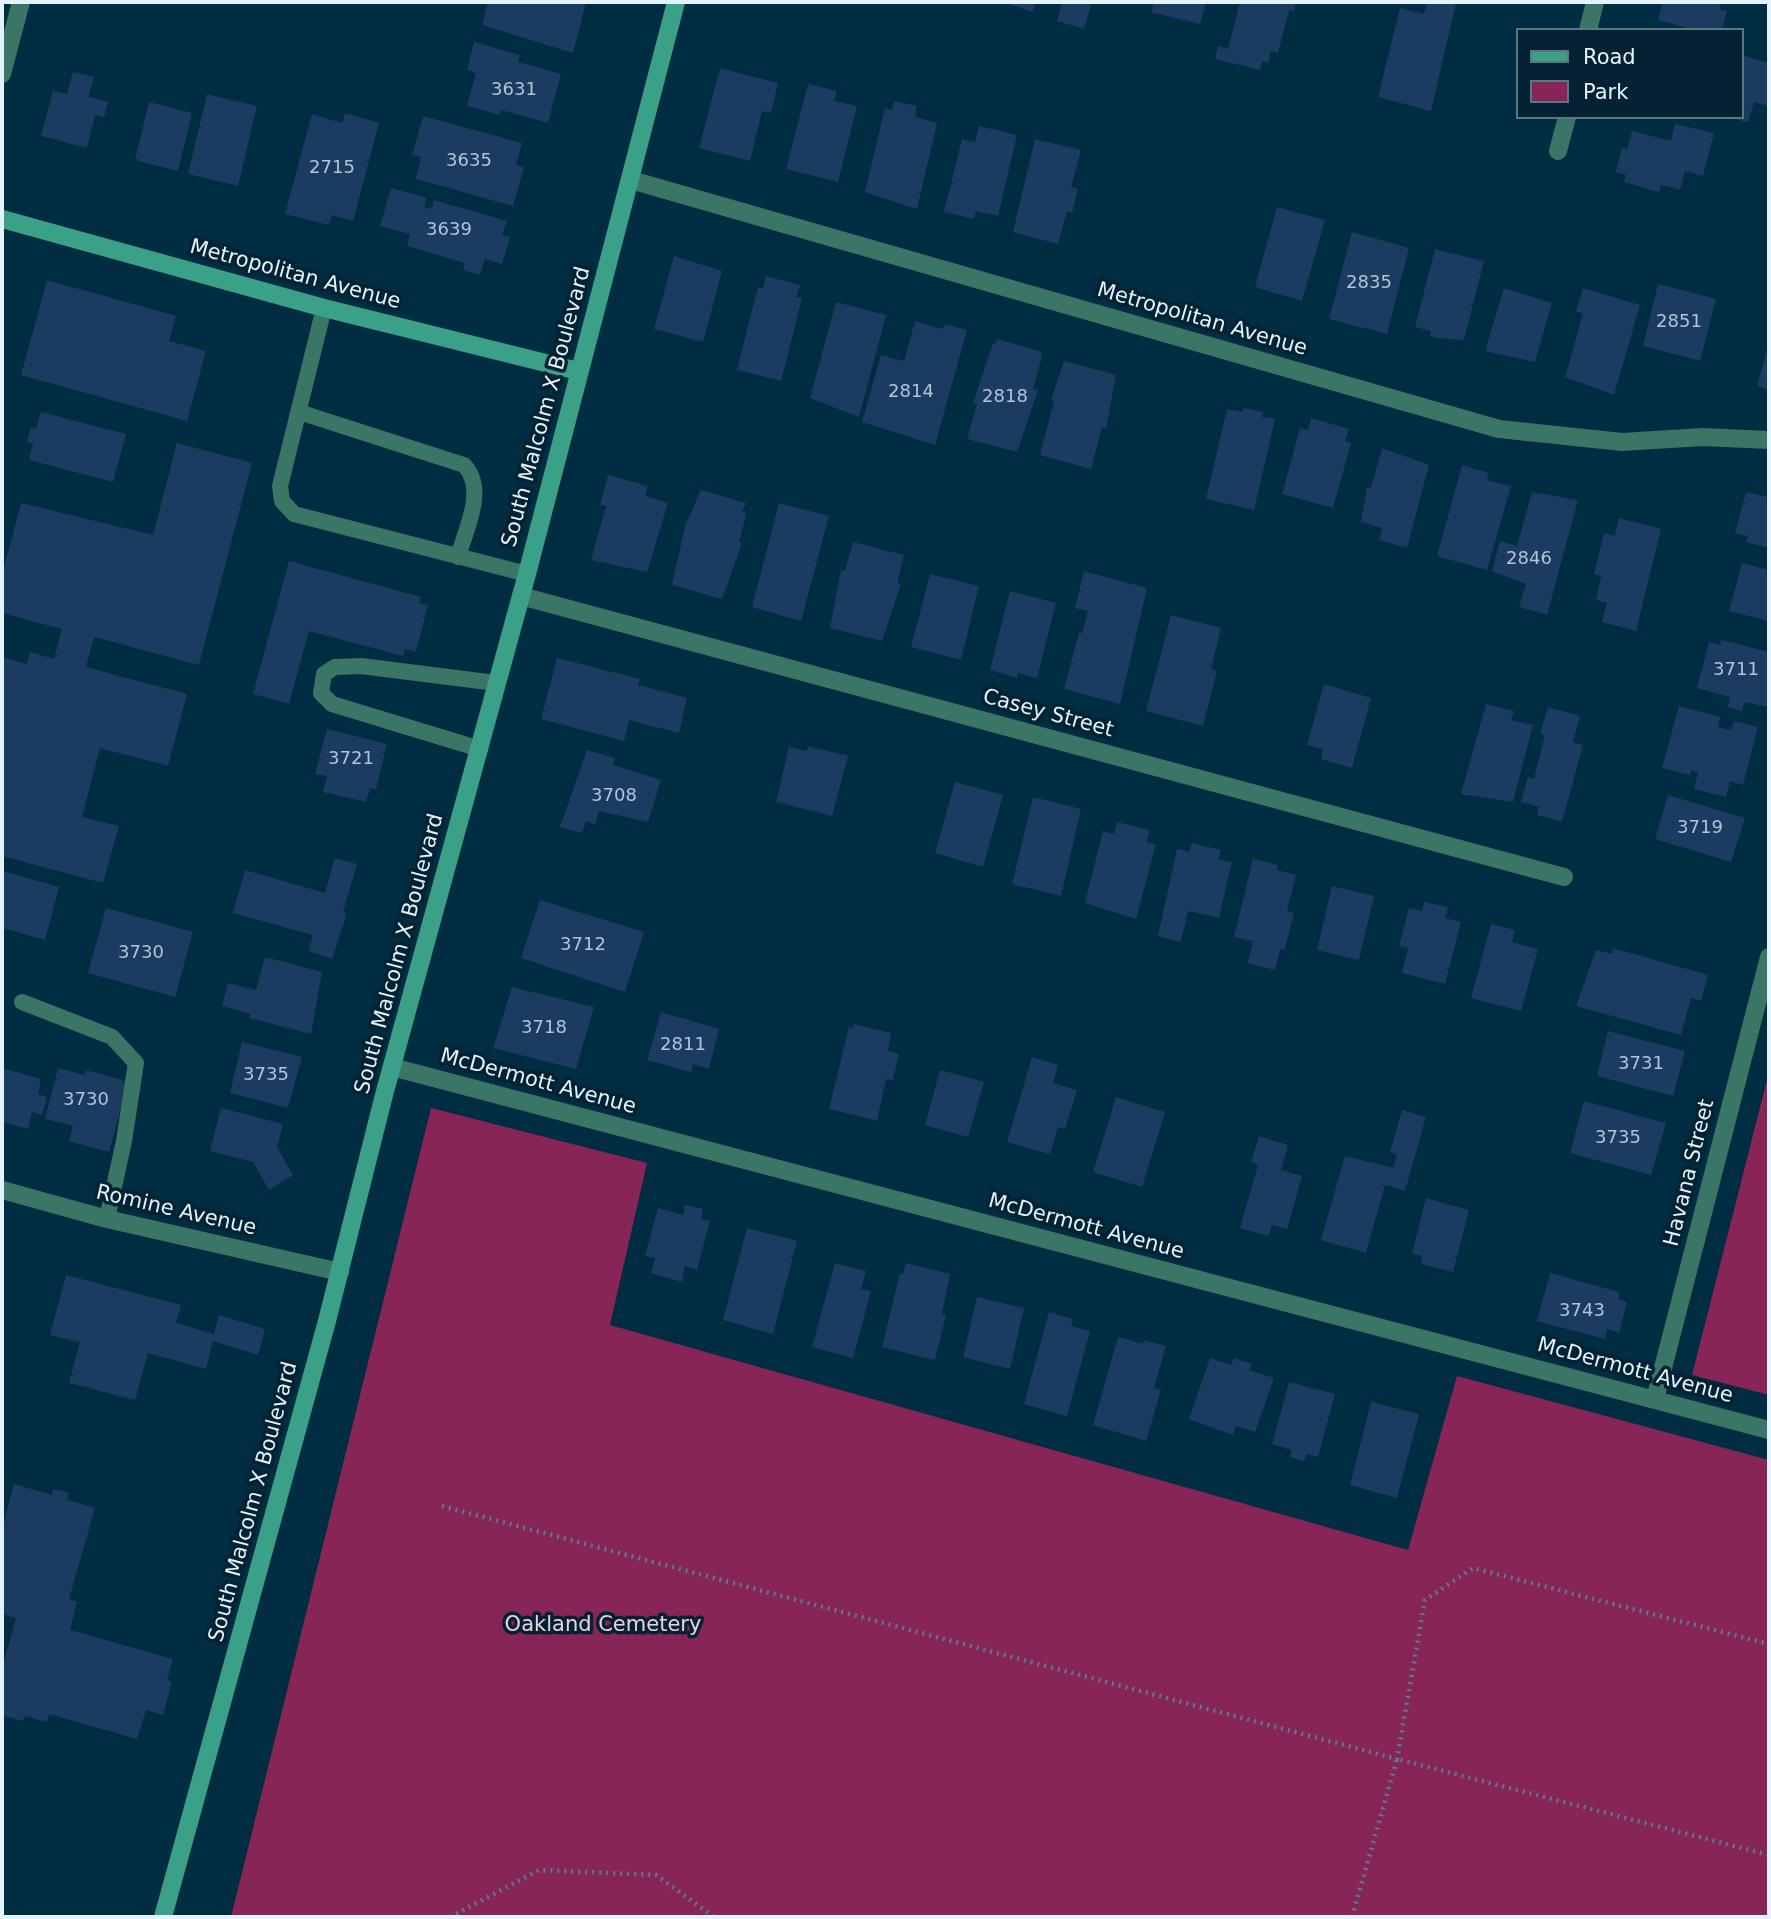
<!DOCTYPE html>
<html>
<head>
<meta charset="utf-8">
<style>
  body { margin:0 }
  #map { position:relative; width:1771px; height:1919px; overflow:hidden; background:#002d41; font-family:"DejaVu Sans",sans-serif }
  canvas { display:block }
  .frame { position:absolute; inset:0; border:4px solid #e2f3fd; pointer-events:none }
  .legend { position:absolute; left:1516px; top:28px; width:228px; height:91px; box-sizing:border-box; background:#042231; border:2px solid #5d7683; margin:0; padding:9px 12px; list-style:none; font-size:21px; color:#e2f3fd }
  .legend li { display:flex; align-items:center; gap:14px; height:35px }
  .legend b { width:35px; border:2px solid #5d7683 }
</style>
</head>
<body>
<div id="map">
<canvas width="1771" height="1919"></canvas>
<div class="frame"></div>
<ul class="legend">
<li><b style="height:9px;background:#3aa087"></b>Road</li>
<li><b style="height:19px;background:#872656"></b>Park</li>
</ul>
</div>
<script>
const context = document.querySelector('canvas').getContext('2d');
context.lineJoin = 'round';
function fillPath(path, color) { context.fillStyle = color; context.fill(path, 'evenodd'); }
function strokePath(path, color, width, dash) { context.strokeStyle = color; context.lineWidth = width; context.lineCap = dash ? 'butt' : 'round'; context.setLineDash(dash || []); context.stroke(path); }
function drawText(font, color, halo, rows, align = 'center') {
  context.font = font + ' "DejaVu Sans",sans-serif'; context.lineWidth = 7; context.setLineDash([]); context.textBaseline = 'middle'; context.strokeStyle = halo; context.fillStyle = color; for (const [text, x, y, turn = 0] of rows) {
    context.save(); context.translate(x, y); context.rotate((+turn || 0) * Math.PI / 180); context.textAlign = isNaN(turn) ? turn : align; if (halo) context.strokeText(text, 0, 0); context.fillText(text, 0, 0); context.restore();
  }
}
const green = new Path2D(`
  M1769 1072V1395L1692 1375Z
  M431 1108 647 1163 610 1325 1408 1550 1457 1376 1769 1460V1917H231Z`);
const building = new Path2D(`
  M488 2H586L573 53 482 25Z
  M1003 2H1035L1033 12Z
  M1062 2H1092L1084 29 1057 21Z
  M1154 2H1206L1200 24 1151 12Z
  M1240 2H1296L1294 11 1289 10 1278 53 1271 51 1268 63 1262 61 1260 70 1215 59 1218 46 1228 49Z
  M1427 2 1456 3 1431 111 1378 97 1400 8 1424 14Z
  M1663 2H1721L1720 9 1727 11 1722 30H1695L1658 20Z
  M474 42 520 55 518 62 561 74 548 123 501 110 500 115 467 106 476 73 467 70Z
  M1741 55 1769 63V106L1754 102 1748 122 1729 118 1741 117Z
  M720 68 778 83 771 113 762 111 750 161 699 148Z
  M73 72 94 77 88 97 108 102 104 117 95 115 87 148 41 136 53 91 67 94Z
  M808 84 837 91 834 101 857 106 838 182 786 169Z
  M207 94 257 106 238 186 188 174Z
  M894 101 917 106 915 117 937 123 917 209 865 192 885 108 892 110Z
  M149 102 192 113 178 171 135 160Z
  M345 113 379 123 353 221 332 215 329 225 285 214 312 114 342 123Z
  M423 116 522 143 516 165 524 167 513 206 416 179 421 157 412 155Z
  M1675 124 1714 133 1703 176 1685 171 1680 190 1661 185 1659 192 1624 182 1626 175 1616 172 1622 148 1627 149 1632 131 1671 141Z
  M979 126 1017 135 998 216 976 211 974 219 944 212 962 139 975 142Z
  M1035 139 1081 150 1071 187 1078 189 1072 213 1067 211 1058 244 1013 232Z
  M391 188 427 198 424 207 432 209 434 200 507 221 502 235 510 237 502 264 485 259 480 275 463 270 465 263 407 246 410 234 380 226Z
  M1277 207 1325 220 1302 301 1255 287Z
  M1352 232 1409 248 1387 334 1329 319Z
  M1435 249 1484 261 1464 340 1437 338 1430 336 1431 331 1415 327Z
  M674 256 722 271 703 342 654 329Z
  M766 276 800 285 796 297 802 298 781 381 737 370 758 287 763 289Z
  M47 280 176 316 169 341 206 351 187 421 21 375Z
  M1658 284 1716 299 1700 361 1643 346Z
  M1504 288 1552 303 1535 362 1485 351Z
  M1583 288 1640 305 1614 395 1565 377 1583 314 1576 311Z
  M836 302 886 315 859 417 810 398Z
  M915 321 943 329 945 324 967 330 935 445 862 422 881 355 904 361Z
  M997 339 1040 351 1042 356 1033 389 1038 390 1017 452 967 439 977 404 973 403 993 343 995 344Z
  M1769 343V390L1757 386Z
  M1064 361 1116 375 1106 429 1102 427 1091 469 1040 455 1054 401 1051 400Z
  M1244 408 1263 412 1262 417 1275 419 1254 510 1206 499 1227 409 1242 412Z
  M41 412 126 434 113 482 29 460 33 443 27 442 31 427 36 429Z
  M1311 418 1349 429 1345 441 1351 443 1333 508 1282 494 1300 428 1308 430Z
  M177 443 252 463 199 665 94 637 86 667 187 694 168 766 100 748 82 817 119 826 103 883 2 856V657L27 664 30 652 54 659 62 629 2 613V575L21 503 153 535Z
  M1382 448 1429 465 1407 548 1379 540 1382 528 1361 522 1367 487 1371 488Z
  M1462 465 1489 473 1487 480 1511 486 1487 570 1437 556Z
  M608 475 648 486 645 496 668 503 647 572 591 560 606 506 600 505Z
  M701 490 746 503 742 512 747 513 739 541 742 543 722 599 672 585 685 526Z
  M1532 492 1578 500 1547 615 1519 607 1526 584 1492 571 1500 541 1517 546Z
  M1746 492 1769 497V548L1746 542 1748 536 1735 533Z
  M779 503 829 516 801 621 752 607Z
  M1619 518 1661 529 1636 631 1602 622 1607 603 1596 600 1601 576 1594 574 1604 533 1615 536Z
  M853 542 904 555 897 583 901 584 882 641 830 628 841 570 845 571Z
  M289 561 421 597 419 603 428 605 416 652 405 649 403 656 309 631 289 704 253 694Z
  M1742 563 1769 570V621L1729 611Z
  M1084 571 1147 588 1120 704 1064 689 1079 633H1082L1088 611 1075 608Z
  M930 574 979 586 961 660 911 647Z
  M1010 591 1056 603 1037 678 1018 673 1017 678 990 670Z
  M1171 615 1221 628 1211 669 1217 671 1203 726 1146 711Z
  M1721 640 1769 652 1768 707 1745 702 1742 711 1728 707 1730 697 1697 688 1709 642 1720 645Z
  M557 658 640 679 638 685 687 698 679 733 629 720 624 741 541 719Z
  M1324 684 1371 698 1352 768 1321 759 1323 749 1307 745Z
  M1486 704 1514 711 1511 720 1533 725 1513 802 1461 794Z
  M1679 706 1720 717 1718 727 1731 730 1734 721 1758 727 1743 785 1730 781 1726 797 1694 789 1698 772 1691 770 1690 775 1662 768Z
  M1548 707 1580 716 1573 742 1583 745 1562 822 1537 815 1539 807 1521 802 1528 777 1534 779 1545 735 1540 734Z
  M327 729 387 744 376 789 370 788 366 802 323 792 327 776 315 774Z
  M808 746 848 756 832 816 776 802 789 747 807 751Z
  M587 750 615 758 613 765 661 780 648 822 599 811 595 824 586 821 582 833 560 827Z
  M955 782 1003 795 983 867 935 853Z
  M1668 795 1745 818 1731 862 1655 839Z
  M1033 797 1081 809 1061 896 1012 884Z
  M1117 822 1150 830 1146 842 1156 844 1136 919 1085 903 1103 831 1114 834Z
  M1192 843 1221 850 1218 859 1232 862 1219 918 1188 911 1181 942 1158 936 1177 849 1189 852Z
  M335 858 357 864 343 912 347 913 332 959 309 951 313 935 233 913 245 870 325 893Z
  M1253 859 1278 865 1277 870 1296 875 1287 911 1294 913 1285 949H1280L1275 970 1248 963 1253 941 1234 937Z
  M2 871 59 887 45 940 2 928Z
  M1332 886 1374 896 1359 960 1317 950Z
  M540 900 644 932 625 992 521 958Z
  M1424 902 1448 907 1445 918 1461 922 1445 984 1402 973 1408 948 1399 946 1409 908 1422 911Z
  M106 908 193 932 175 997 88 973Z
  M1491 924 1515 930 1512 942 1538 949 1521 1011 1471 998Z
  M1613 948 1708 975 1701 1001 1691 998 1681 1035 1576 1006 1596 950 1612 954Z
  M265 957 322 972 311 1034 249 1018 251 1014 222 1006 228 983 256 990Z
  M512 987 594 1007 576 1069 493 1048Z
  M661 1012 719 1029 709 1069 693 1064 691 1072 647 1060Z
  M854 1024 891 1033 888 1051 899 1054 893 1080 886 1079 877 1121 829 1109 849 1027 853 1028Z
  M1608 1031 1685 1051 1673 1096 1597 1076Z
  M242 1042 302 1057 288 1108 230 1093Z
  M1032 1057 1058 1065 1053 1083 1077 1090 1065 1129 1058 1127 1050 1154 1007 1142Z
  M2 1068 41 1079 38 1094 47 1097 42 1115 32 1112 28 1129 2 1122Z
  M58 1068 84 1075 86 1070 128 1082 109 1152 69 1141 73 1126 45 1119Z
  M940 1070 984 1082 968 1137 925 1125Z
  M1116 1097 1165 1112 1142 1187 1093 1172Z
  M1584 1101 1666 1123 1651 1175 1570 1153Z
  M221 1108 283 1124 277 1147 293 1175 269 1190 253 1162 210 1151Z
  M1402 1110 1426 1117 1405 1191 1385 1185 1366 1253 1321 1240 1345 1156 1393 1168 1397 1155 1390 1152Z
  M1259 1136 1288 1145 1281 1170 1302 1176 1287 1229 1272 1225 1268 1236 1240 1228 1258 1165 1251 1162Z
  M1426 1198 1469 1210 1453 1272 1421 1264 1422 1256 1412 1254Z
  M685 1205 703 1209 701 1219 710 1221 697 1270 685 1266 682 1282 651 1273 655 1258 645 1256 658 1208 683 1215Z
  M747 1228 797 1241 773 1334 723 1320Z
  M835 1263 866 1271 861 1289 871 1291 853 1358 812 1347Z
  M906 1263 950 1274 942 1314 946 1315 935 1360 882 1347 900 1273 903 1274Z
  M1550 1273 1619 1292 1618 1299 1627 1302 1619 1333 1607 1329 1605 1339 1537 1321Z
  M66 1275 181 1305 176 1323 214 1334 219 1315 265 1329 258 1355 213 1341 206 1369 148 1353 135 1400 69 1383 80 1342 50 1335Z
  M977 1297 1024 1308 1010 1369 963 1357Z
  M1049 1312 1073 1319 1071 1326 1090 1331 1067 1416 1024 1404Z
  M1118 1337 1143 1344 1144 1340 1166 1346 1154 1388 1161 1390 1146 1441 1093 1425Z
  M1210 1358 1231 1365 1234 1358 1252 1364 1249 1370 1274 1378 1255 1432 1236 1426 1233 1435 1189 1419Z
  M1289 1382 1335 1394 1318 1457 1307 1454 1304 1461 1290 1457 1292 1450 1272 1444Z
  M1371 1402 1419 1414 1397 1498 1350 1485Z
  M14 1484 52 1495 53 1489 69 1493 67 1500 95 1508 69 1599 77 1602 70 1630 173 1659 167 1680 172 1682 163 1715 146 1710 137 1739 49 1714 47 1722 25 1716 23 1721 2 1715V1668L16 1618 2 1614V1528Z`);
const path = new Path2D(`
  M442 1506 1397 1759 1425 1600 1473 1568 1769 1644
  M450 1917 539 1870 656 1875 714 1917
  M1352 1917 1397 1759 1769 1855`);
const lane = new Path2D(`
  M324 308 280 486 282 501 294 514 527 574
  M299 412 464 465C487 489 466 528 458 557
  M480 749 332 704 321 693 324 674 335 667 361 666 496 683
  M22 1002 112 1037 136 1063 124 1141 107 1219`);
const street = new Path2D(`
  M1588 30 1595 2
  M2 74 21 2
  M1558 151 1567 117
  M631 180 1499 429 1622 442 1703 437 1769 440
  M521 596 1564 877
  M392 1067 1769 1430
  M2 1190 107 1219 340 1272
  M1655 1399 1769 957`);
const secondary = new Path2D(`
  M2 219 324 308 578 371
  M163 1917 327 1321 384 1095 527 574 676 2`);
const numberNames = [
  ["3631",514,90],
  ["3635",469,161],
  ["2715",332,168],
  ["3639",449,230],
  ["2835",1369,283],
  ["2851",1679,322],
  ["2814",911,392],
  ["2818",1005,397],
  ["2846",1529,559],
  ["3711",1736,670],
  ["3721",351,759],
  ["3708",614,796],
  ["3719",1700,828],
  ["3712",583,945],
  ["3730",141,953],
  ["3718",544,1028],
  ["2811",683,1045],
  ["3731",1641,1064],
  ["3735",266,1075],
  ["3730",86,1100],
  ["3735",1618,1138],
  ["3743",1582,1311]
];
const streetNames = [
  ["Metropolitan Avenue",295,275,15],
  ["Metropolitan Avenue",1202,320,16],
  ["South Malcolm X Boulevard",547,407,-75],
  ["Casey Street",1048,714,15],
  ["South Malcolm X Boulevard",400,954,-75],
  ["McDermott Avenue",538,1082,15],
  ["Havana Street",1690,1173,-76],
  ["Romine Avenue",176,1211,13],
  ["McDermott Avenue",1086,1227,15],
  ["McDermott Avenue",1635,1371,15],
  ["South Malcolm X Boulevard",254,1502,-75]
];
const parkNames = [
  ["Oakland Cemetery",603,1626]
];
fillPath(green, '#872656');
fillPath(building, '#1c3b60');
strokePath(path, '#5b7c8c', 4.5, [2, 5]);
strokePath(lane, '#3a7565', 16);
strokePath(street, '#3a7565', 18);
strokePath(secondary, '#3aa087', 18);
drawText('18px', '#b0c5d6', null, numberNames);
drawText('21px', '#e2f3fd', '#042231', streetNames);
drawText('21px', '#eed0db', '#042231', parkNames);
</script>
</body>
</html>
